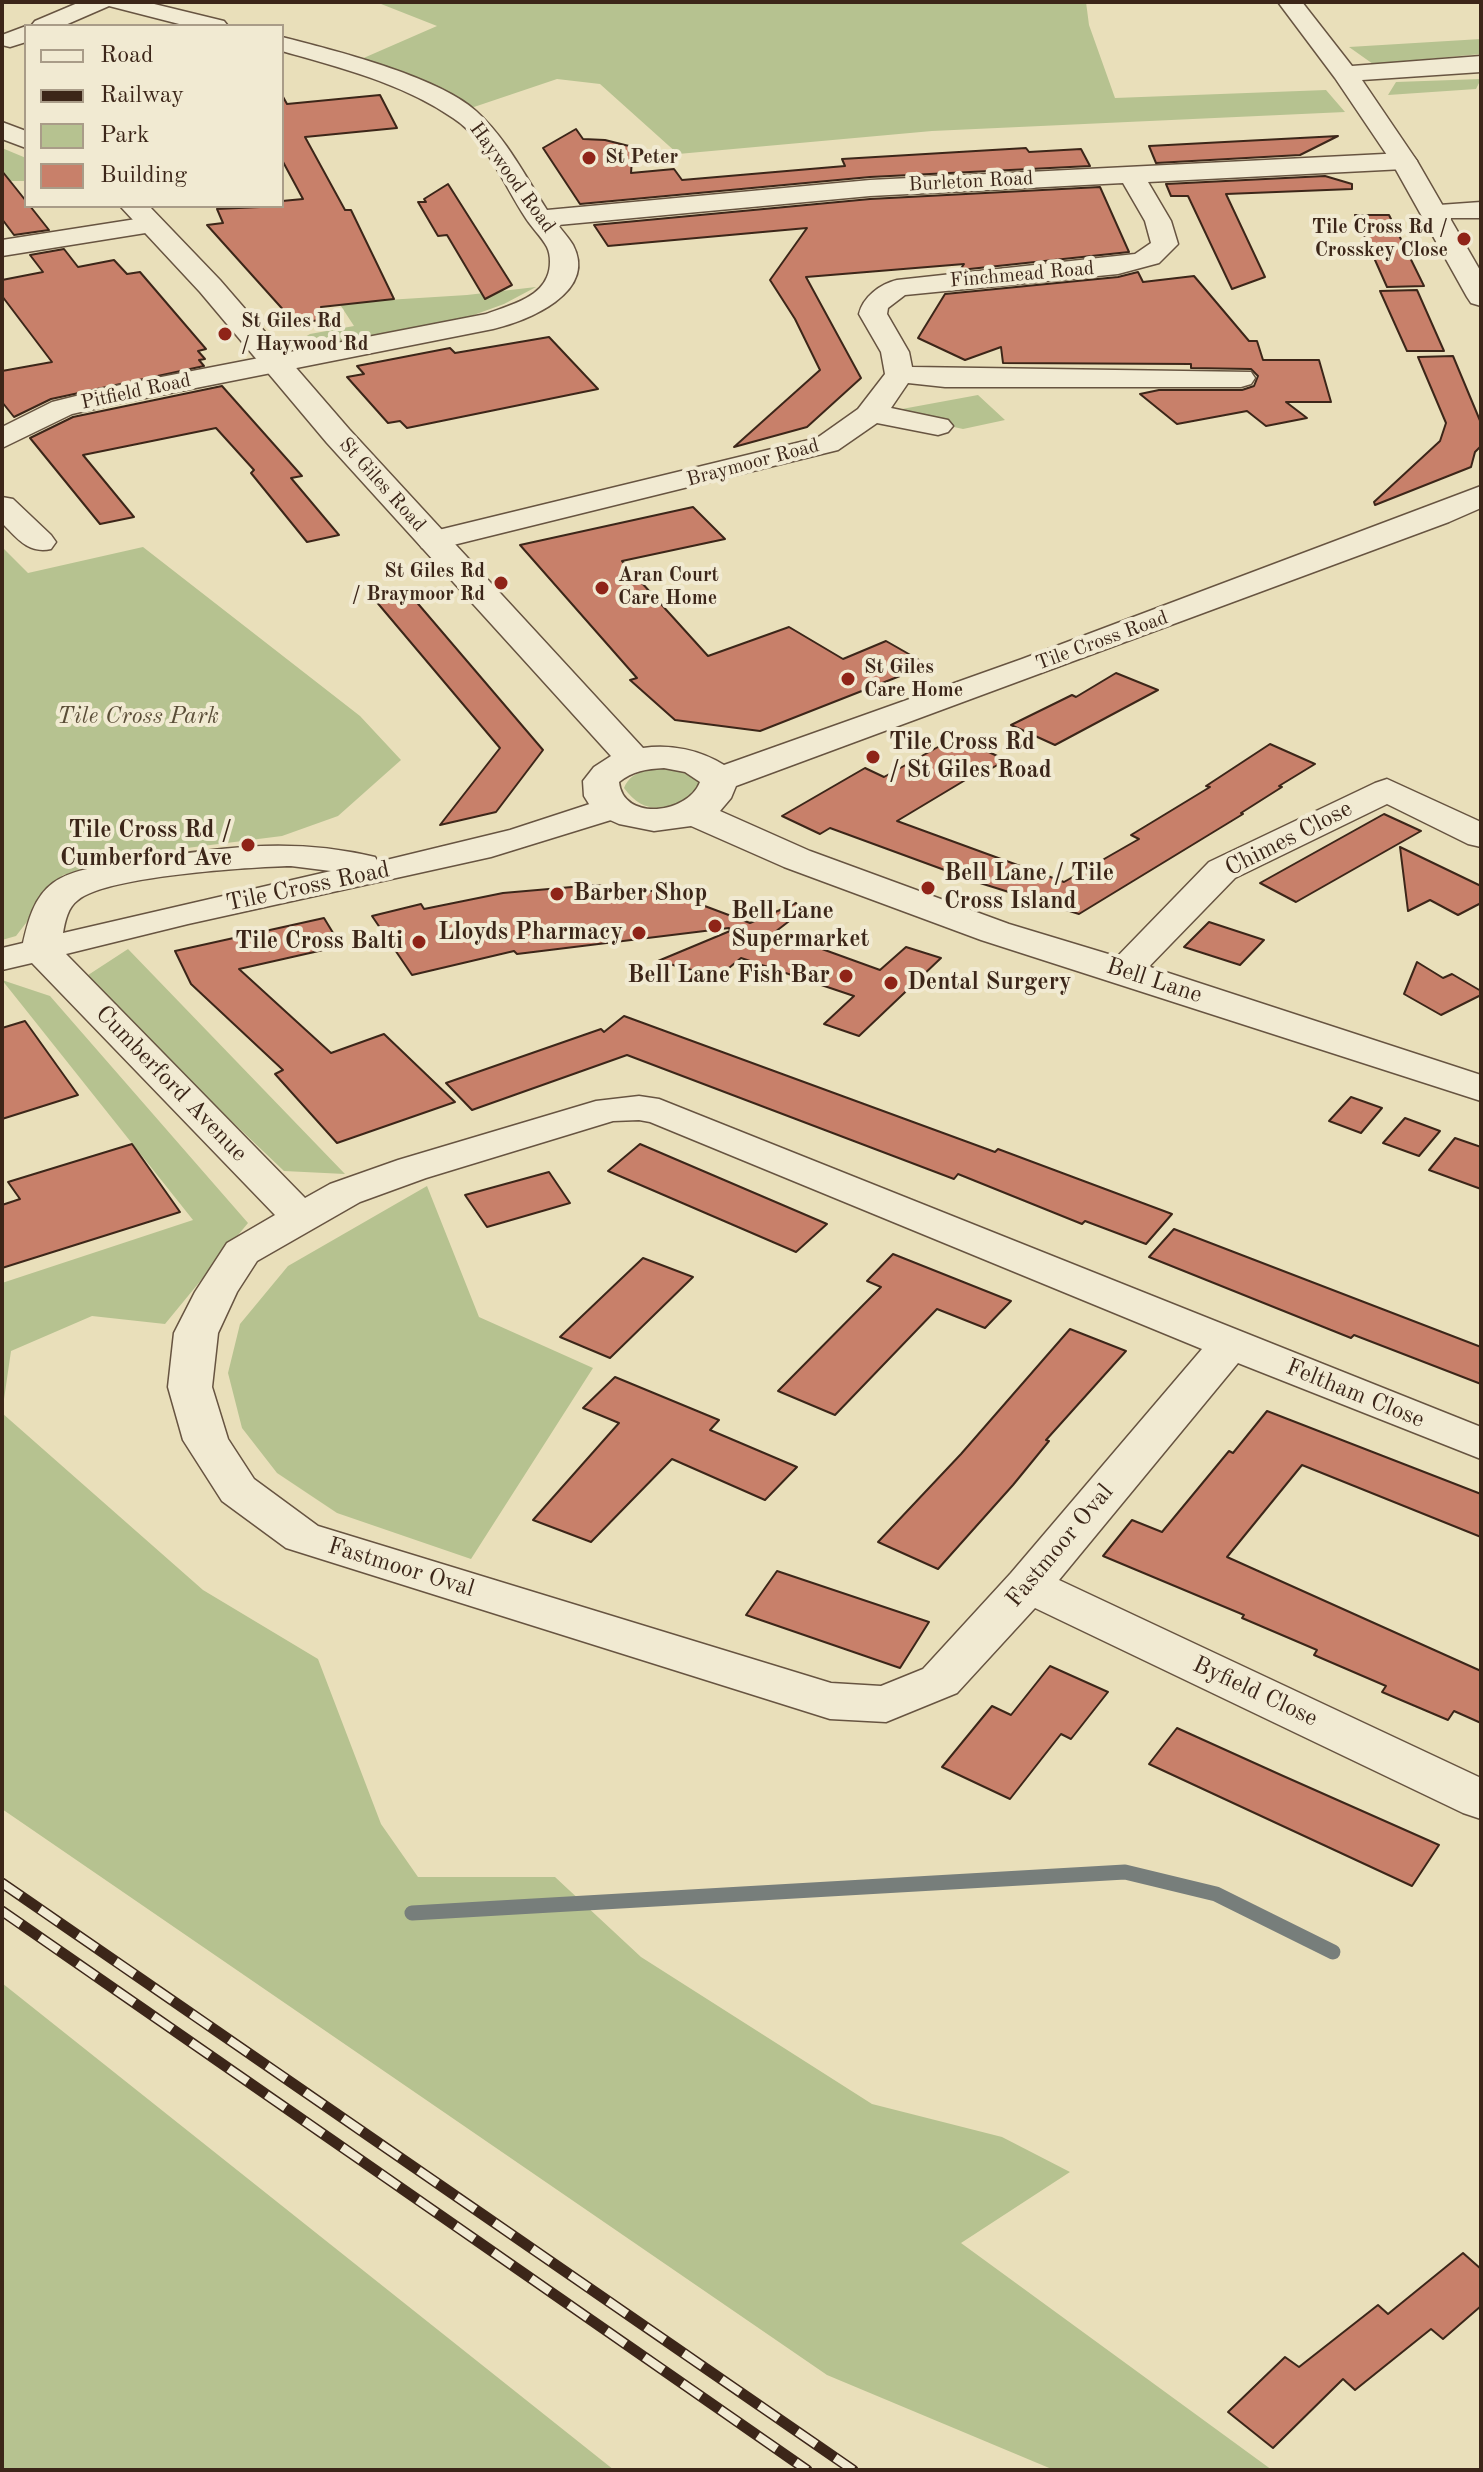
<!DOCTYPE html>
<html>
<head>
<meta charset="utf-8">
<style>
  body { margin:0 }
  #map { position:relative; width:1483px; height:2472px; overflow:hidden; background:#e9dfba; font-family:"Old Standard TT",serif }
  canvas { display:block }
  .frame { position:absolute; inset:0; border:4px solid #3c2619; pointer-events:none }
  .legend { position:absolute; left:24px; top:24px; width:260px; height:184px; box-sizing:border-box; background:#f1ead2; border:2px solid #a99c88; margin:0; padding:10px 14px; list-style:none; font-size:24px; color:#3c2619 }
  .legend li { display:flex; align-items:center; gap:16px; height:40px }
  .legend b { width:40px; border:2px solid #a99c88 }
</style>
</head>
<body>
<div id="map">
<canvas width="1483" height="2472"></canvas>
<div class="frame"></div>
<ul class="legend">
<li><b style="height:10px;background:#f1ead2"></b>Road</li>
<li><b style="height:10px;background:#3c2619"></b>Railway</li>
<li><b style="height:22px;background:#b6c290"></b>Park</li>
<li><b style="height:22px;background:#c8806a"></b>Building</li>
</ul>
</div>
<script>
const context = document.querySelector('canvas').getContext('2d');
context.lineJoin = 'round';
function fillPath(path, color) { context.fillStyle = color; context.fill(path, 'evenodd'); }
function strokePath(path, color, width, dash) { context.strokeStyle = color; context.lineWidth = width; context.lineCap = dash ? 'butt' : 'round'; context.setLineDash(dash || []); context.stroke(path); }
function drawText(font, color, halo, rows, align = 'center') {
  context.font = font + ' "Old Standard TT",serif'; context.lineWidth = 8; context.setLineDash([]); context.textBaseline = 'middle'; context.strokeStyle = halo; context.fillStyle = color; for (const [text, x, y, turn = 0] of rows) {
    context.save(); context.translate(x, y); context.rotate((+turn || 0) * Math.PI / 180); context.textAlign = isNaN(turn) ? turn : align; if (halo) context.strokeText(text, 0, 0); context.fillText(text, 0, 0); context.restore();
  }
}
const green = new Path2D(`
  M376 2H1086L1089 25 1115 98 1326 90 1345 112 932 131 678 154 600 84 557 79 471 108 395 70 359 60 437 26Z
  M1481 39V54L1373 64 1349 47Z
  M1481 79 1476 89 1388 95 1396 82Z
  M2 148 26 158V181H2Z
  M536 287 504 304 471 316 329 344 300 340 310 334 354 326 339 303 467 295Z
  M978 395 1005 420 963 429 913 418 902 409Z
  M2 547 28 573 143 547 360 716 401 760 338 816 282 836 147 853 63 875 16 936 2 940Z
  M673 768 688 772 704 785V792C674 806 648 821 624 788 632 768 655 769 673 768Z
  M128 949 345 1174 284 1171 82 979Z
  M2 980 50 996 248 1223 165 1324 92 1316 11 1351 2 1413 203 1590 318 1659 381 1824 418 1877H555L641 1957 872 2104 1002 2137 1070 2172 961 2243 1272 2470H1054L827 2375 2 1809V1283L193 1220Z
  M427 1186 479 1317 593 1368 471 1559 337 1513 277 1473 242 1428 228 1373 240 1324 288 1266Z
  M2 1983 614 2470H2Z`);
const stream = new Path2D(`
  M412 1913 1125 1872 1216 1894 1333 1952`);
const building = new Path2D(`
  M282 95 287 104 380 95 397 128 305 137 345 210H351L394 299 321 307 330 318 296 324 207 225 223 223 217 209 282 206V201L303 199 282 160Z
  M576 129 583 139 605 140 633 147 631 173 674 169 682 180 845 166 842 159 1026 148 1029 152 1081 149 1090 166 870 177 580 204 543 148Z
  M1338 136 1300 155 1156 163 1149 146Z
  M2 171 26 201V206H30L49 230 14 235 2 219Z
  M1325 176 1352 184V189L1226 194 1265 277 1232 289 1188 196H1171L1166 184Z
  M448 184 512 285 485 299 447 235 438 236 418 202H426L424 199Z
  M1100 187 1129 252 960 270 964 264 806 277 861 378 807 427 734 447 820 370 795 319 770 280 807 228 608 246 594 225 870 199Z
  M1355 215H1389L1424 286 1387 287Z
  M64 249 78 267 114 260 127 274 140 272 206 349 198 351 205 359 199 360 204 366 51 399 14 417 2 402V371L52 362 2 296V280L43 272 30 255Z
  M1138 272 1143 282 1194 276 1249 341H1257L1263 360H1319L1331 402H1286L1307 418 1266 426 1247 411 1177 424 1140 394 1159 390H1242L1254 386 1258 376 1251 369 1191 368V364L1003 363 1001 347 965 360 918 338 945 294 1118 277Z
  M1417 290 1444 351H1407L1380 291Z
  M549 337 598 389 407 428 400 421 388 423 347 377 364 374 357 366 450 348 455 353Z
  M1453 356 1481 423V446L1475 452 1471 467 1375 505 1374 502 1440 441 1446 423 1418 357Z
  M222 386 302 476 291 478 339 535 307 542 251 473 254 470 216 428 83 455 134 517 100 524 30 438 73 417Z
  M693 507 725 539 622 561 708 656 789 627 843 659 886 641 928 665 760 731 675 720 630 680 637 678 520 545Z
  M408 592 543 750 496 812 440 825 500 748 375 600Z
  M1116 673 1158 690 1055 745 1011 725 1072 695 1076 697Z
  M956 737 1006 760 975 778 972 776 897 821 1064 882 1139 839 1131 835 1210 787 1206 786 1270 744 1315 764 1279 786 1282 787 1241 813 1243 814 1079 914 980 883 830 828 820 834 782 816 865 768 884 777Z
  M1384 814 1421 831 1296 902 1260 883Z
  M1400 847 1481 886V903L1458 915 1430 900 1408 911Z
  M595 885 670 893 750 923 796 903 801 912 775 932 880 970 906 947 941 958 859 1036 824 1024 854 996 741 958 718 977 658 961 730 931 729 928 517 954 514 951 412 975 372 916 421 904 424 909 503 893Z
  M324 918 341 946 239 969 331 1053 384 1034 455 1102 337 1143 275 1074 283 1070 191 984 175 951Z
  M1209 922 1264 940 1240 965 1184 947Z
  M1417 962 1443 978 1452 974 1481 991V995L1441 1015 1404 994Z
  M624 1016 995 1152 998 1149 1172 1214 1146 1244 1085 1221 1082 1224 958 1174 954 1179 627 1055 472 1110 446 1083 601 1029 604 1032Z
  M25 1021 78 1095 2 1119V1028Z
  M1351 1097 1382 1108 1361 1133 1329 1121Z
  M1405 1118 1440 1131 1419 1156 1383 1143Z
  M1455 1138 1481 1147V1189L1429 1170Z
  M132 1144 180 1212 2 1268V1205L20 1199 8 1182Z
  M640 1144 827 1224 796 1252 608 1171Z
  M549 1172 570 1203 487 1227 465 1195Z
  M1174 1229 1481 1347V1384L1354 1335 1351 1338 1149 1257Z
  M893 1254 1011 1301 985 1328 937 1309 835 1415 778 1391 881 1287 867 1281Z
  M643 1258 693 1277 610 1358 560 1337Z
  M1070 1329 1126 1351 1046 1440 1049 1441 1013 1485 938 1569 878 1542 961 1454Z
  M615 1377 719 1420 710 1430 797 1467 765 1500 672 1459 591 1542 533 1520 619 1423 583 1408Z
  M1267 1411 1481 1494V1537L1302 1465 1227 1557 1481 1671V1723L1454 1711 1448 1720 1382 1692 1386 1686 1314 1655 1317 1650 1242 1618 1244 1615 1103 1556 1132 1520 1162 1532 1229 1451 1233 1453Z
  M777 1571 929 1622 900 1668 746 1615Z
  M1050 1666 1108 1692 1071 1739 1061 1734 1010 1799 942 1767 992 1706 1011 1715Z
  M1177 1728 1281 1775 1439 1845 1412 1886 1149 1764Z
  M1463 2253 1481 2269V2306L1443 2339 1431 2329 1355 2390 1343 2379 1273 2448 1228 2412 1285 2357 1299 2367 1378 2305 1388 2314Z`);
const minor = new Path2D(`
  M80 2H146L224 21 228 26H187L109 6 63 26H31L35 21Z
  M26 26V42L10 47 2 45V35Z
  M282 37C333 50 437 76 476 111 506 138 525 176 547 210L870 180 1404 153 1413 156 1417 161 1413 166 1404 169 1148 182 1171 221 1178 244 1159 263 1118 274 905 295 888 308 887 314 909 352 912 367 1251 372 1255 378 1251 384 1241 387H945L908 383 891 408 948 420 953 426 948 432 938 435 877 423 838 450 433 550 422 548 417 541 422 534 817 438 858 409 885 374 881 352 859 314C863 297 880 284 897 280L1135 254 1151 243 1145 221 1123 183 870 196 558 225C563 232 569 238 573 245 598 293 527 321 493 329L120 403 72 414 2 448V427L52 402 120 385 486 314C507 306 538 299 547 277 551 268 551 255 547 247 541 236 531 227 525 217 504 185 486 139 453 118 402 83 341 68 282 51Z
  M1481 202V218H1425L1421 212 1425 206Z
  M149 217 158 219 162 225 158 231 2 256V240Z
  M2 497 13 499 51 535 56 542 51 549C28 554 17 538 2 523Z
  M1387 779 1481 822V847L1468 844 1387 804 1235 878 1137 979 1124 982 1111 979 1105 971 1111 963 1209 862 1375 783Z
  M611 797 624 800 629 808 624 816 491 857 188 924 66 954 305 1198 330 1184 398 1160 596 1101 639 1096 659 1099 1481 1427V1459L1238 1363 1059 1580 1481 1778V1819L1463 1813 1035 1608 957 1693 886 1722 830 1719 286 1548 222 1501 183 1440 168 1387 174 1333 195 1292 227 1243 275 1215 32 963 2 970V948L23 943C28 921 34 897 53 883 73 868 106 866 130 862 215 848 290 836 375 857L378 862 510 830ZM291 866 331 871 63 933C65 921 68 907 78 900 107 876 250 867 291 866ZM639 1120 650 1122 1202 1349 1011 1573 923 1669 881 1686 831 1683 318 1526 254 1479 228 1439 212 1387 218 1333 237 1292 257 1261 360 1202 426 1178 613 1121Z`);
const tertiary = new Path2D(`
  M1278 2H1302L1352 66 1481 56V72L1362 80 1417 161 1481 272V306L1471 303 1467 297 1391 161 1335 78Z
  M2 122 26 131V148L2 139Z
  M120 206H149L220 280 349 429 643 748C671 744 700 750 724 765L1022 659 1481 486V508L1449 522 736 786 731 798 720 811 810 851 1009 924 1138 963 1481 1075V1101L981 940 784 867 691 826 654 831 619 824 601 816 589 804 584 796 583 781 594 767 611 756 327 443 200 292ZM664 768 685 772 700 782C688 814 623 822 619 782 633 771 646 769 664 768Z`);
const rail = new Path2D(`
  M2 1883 853 2470
  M2 1911 807 2470`);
const markers = [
  [589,158,8,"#8f2418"],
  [1464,239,8,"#8f2418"],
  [225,334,8,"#8f2418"],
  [501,583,8,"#8f2418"],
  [602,588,8,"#8f2418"],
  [848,679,8,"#8f2418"],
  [873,757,8,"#8f2418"],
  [248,845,8,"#8f2418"],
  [928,888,8,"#8f2418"],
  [557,894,8,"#8f2418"],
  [715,926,8,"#8f2418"],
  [639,933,8,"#8f2418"],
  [419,942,8,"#8f2418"],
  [846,976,8,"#8f2418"],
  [891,983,8,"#8f2418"]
];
const farPoinames = [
  ["St Peter",605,158],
  ["Tile Cross Rd /",1448,228,"right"],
  ["Crosskey Close",1448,251,"right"],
  ["St Giles Rd",241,322],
  ["/ Haywood Rd",241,345],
  ["St Giles Rd",485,572,"right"],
  ["/ Braymoor Rd",485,595,"right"],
  ["Aran Court",618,576],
  ["Care Home",618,599],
  ["St Giles",864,668],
  ["Care Home",864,691]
];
const farStreetnames = [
  ["Haywood Road",512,178,54],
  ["Burleton Road",971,182,-3],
  ["Finchmead Road",1022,275,-5],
  ["Pitfield Road",136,392,-12],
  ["Braymoor Road",753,463,-15],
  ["St Giles Road",382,485,48],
  ["Tile Cross Road",1102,641,-20]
];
const parkNames = [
  ["Tile Cross Park",138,717]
];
const poiNames = [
  ["Tile Cross Rd",889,743],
  ["/ St Giles Road",889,771],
  ["Tile Cross Rd /",232,831,"right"],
  ["Cumberford Ave",232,859,"right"],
  ["Bell Lane / Tile",944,874],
  ["Cross Island",944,902],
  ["Barber Shop",573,894],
  ["Bell Lane",731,912],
  ["Supermarket",731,940],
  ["Lloyds Pharmacy",623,933,"right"],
  ["Tile Cross Balti",403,942,"right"],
  ["Bell Lane Fish Bar",830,976,"right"],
  ["Dental Surgery",907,983]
];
const streetNames = [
  ["Chimes Close",1289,839,-27],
  ["Tile Cross Road",308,887,-12],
  ["Bell Lane",1154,981,18],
  ["Cumberford Avenue",171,1084,46],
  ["Feltham Close",1355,1394,22],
  ["Fastmoor Oval",1060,1546,-50],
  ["Fastmoor Oval",401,1568,17],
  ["Byfield Close",1255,1692,25]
];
fillPath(green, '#b6c290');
strokePath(stream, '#777e7b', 15);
fillPath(building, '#c8806a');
strokePath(building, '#3c2619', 2);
strokePath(minor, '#675441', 3);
strokePath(tertiary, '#675441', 3);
fillPath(minor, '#f1ead2');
fillPath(tertiary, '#f1ead2');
strokePath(rail, '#3c2619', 11);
strokePath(rail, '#f1ead2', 8, [23]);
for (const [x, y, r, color] of markers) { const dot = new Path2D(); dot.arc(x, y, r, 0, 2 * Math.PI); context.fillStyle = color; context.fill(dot); strokePath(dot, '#f1ead2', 3); }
drawText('bold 20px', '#3c2619', '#f1ead2', farPoinames, 'left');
drawText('20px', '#3c2619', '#f1ead2', farStreetnames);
drawText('italic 24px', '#5a4d37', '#f1ead2', parkNames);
drawText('bold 24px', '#3c2619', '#f1ead2', poiNames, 'left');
drawText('24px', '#3c2619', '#f1ead2', streetNames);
</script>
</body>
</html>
